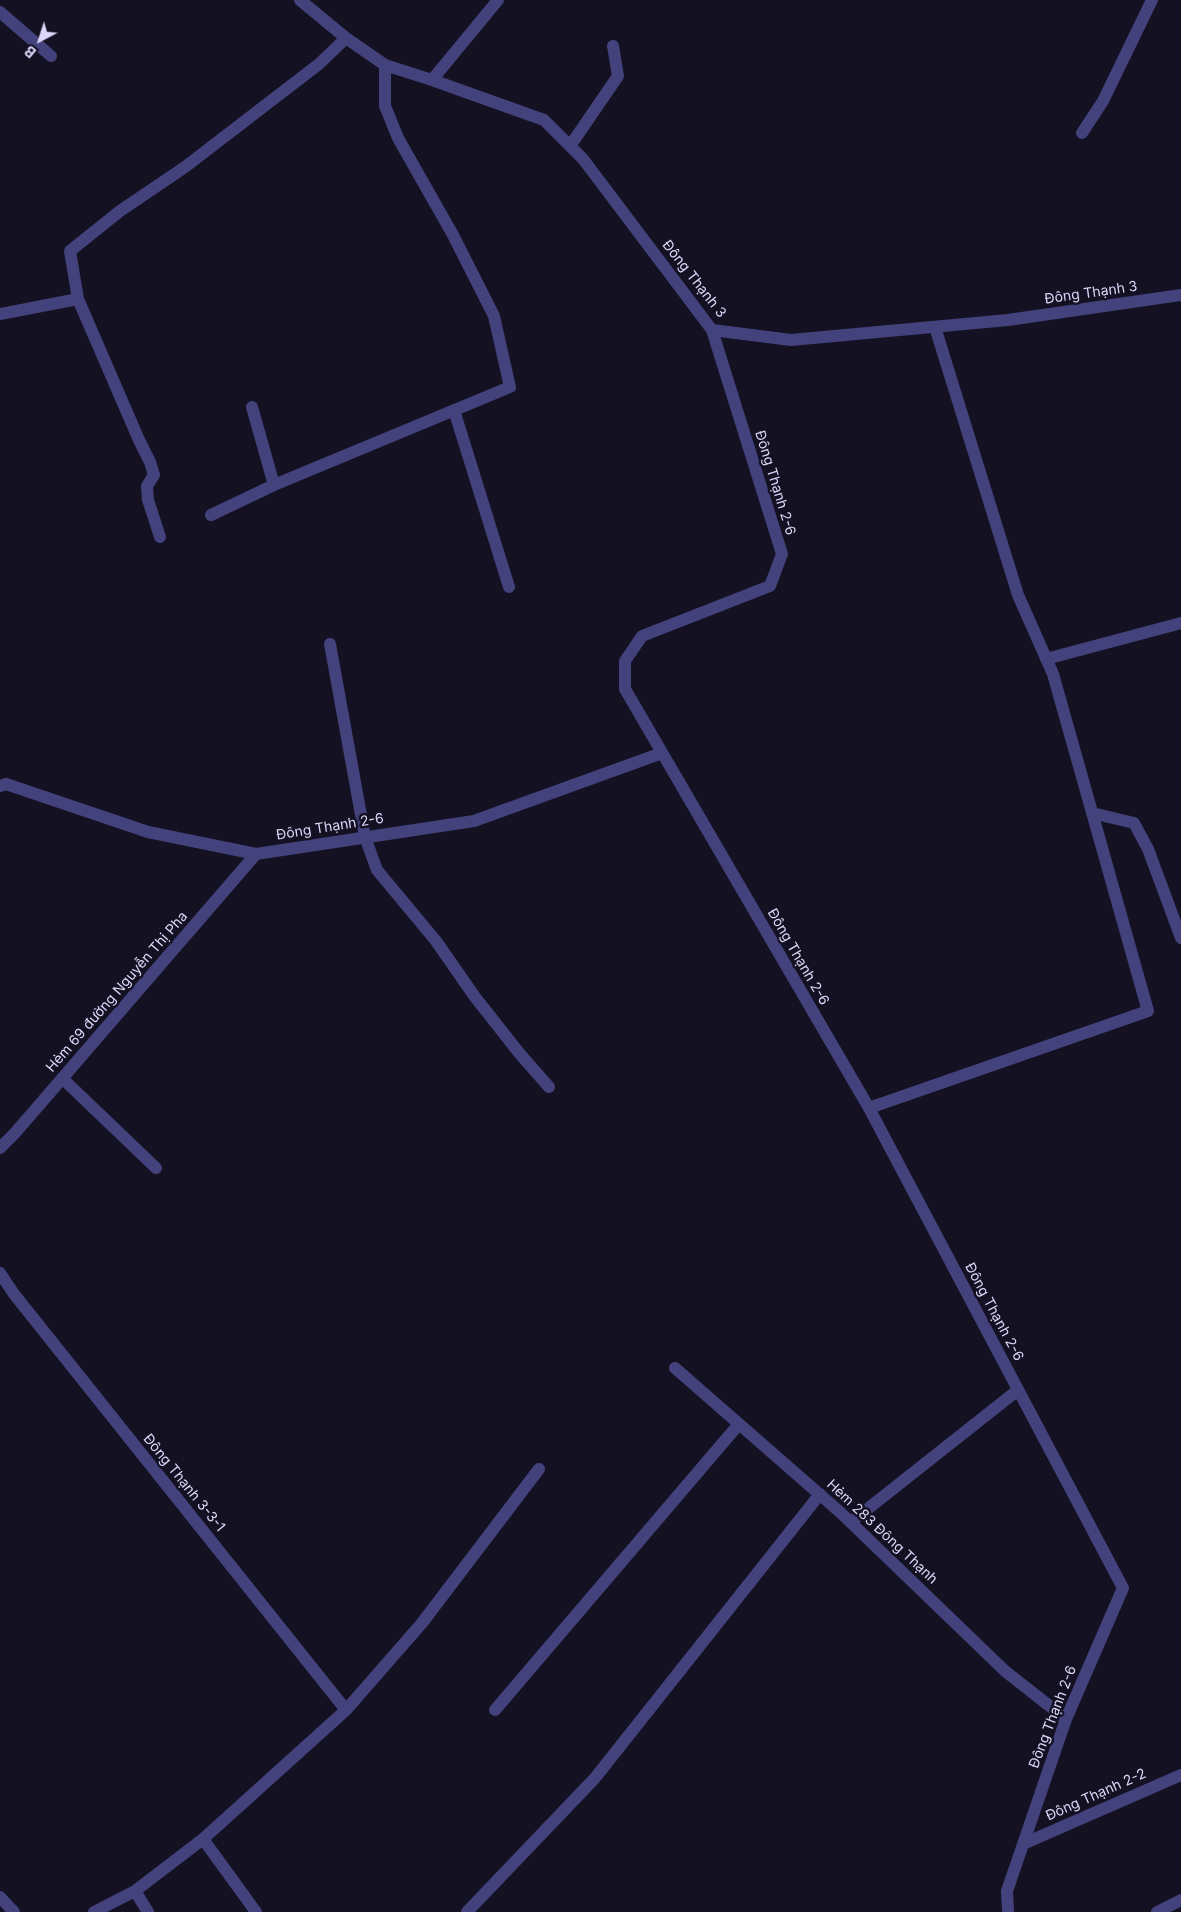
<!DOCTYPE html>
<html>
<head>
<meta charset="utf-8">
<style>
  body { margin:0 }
  #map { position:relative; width:1181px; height:1912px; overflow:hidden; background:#141122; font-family:Inter,sans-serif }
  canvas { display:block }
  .north { position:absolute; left:15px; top:15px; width:50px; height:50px; -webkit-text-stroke:4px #141122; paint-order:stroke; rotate:220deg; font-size:14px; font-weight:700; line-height:20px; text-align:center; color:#dbd7fa }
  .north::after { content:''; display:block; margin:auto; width:18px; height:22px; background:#dbd7fa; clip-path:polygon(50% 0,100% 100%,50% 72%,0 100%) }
</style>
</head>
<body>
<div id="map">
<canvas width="1181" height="1912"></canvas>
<div class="north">B</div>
</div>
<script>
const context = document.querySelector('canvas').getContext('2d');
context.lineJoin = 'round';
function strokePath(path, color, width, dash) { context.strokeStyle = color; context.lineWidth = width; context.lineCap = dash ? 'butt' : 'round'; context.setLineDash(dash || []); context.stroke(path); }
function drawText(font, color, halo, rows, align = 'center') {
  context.font = font + ' Inter,sans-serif'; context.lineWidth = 5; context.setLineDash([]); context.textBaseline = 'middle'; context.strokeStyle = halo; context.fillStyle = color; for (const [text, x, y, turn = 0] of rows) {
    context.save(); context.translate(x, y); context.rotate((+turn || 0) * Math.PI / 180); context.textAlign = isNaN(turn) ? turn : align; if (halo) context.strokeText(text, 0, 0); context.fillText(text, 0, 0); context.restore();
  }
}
const minor = new Path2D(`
  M300 0 346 38 385 65 432 80 544 120 583 159 712 330 791 340 1008 320 1181 295
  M0 12 51 56
  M432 80 498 0
  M1082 133 1103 101 1152 0
  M570 146 618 76 613 46
  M0 314 78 299
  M712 330 782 554 770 586 642 636 625 661V689L869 1108 1123 1588 1066 1719 1007 1891 1008 1912
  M252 407 274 485
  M454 410 509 587
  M211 515 274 485 510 387 494 316 453 235 398 138 385 106V65
  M160 537 148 500 147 486 154 475 150 462 139 440 78 299 70 251 120 211 185 167 319 64 346 38
  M330 644 365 837 377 870 436 941 475 997 520 1054 549 1087
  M1046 659 1181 623
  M0 786 6 784 148 832 256 854 474 821 662 753
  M1092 813 1134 823 1148 849 1181 938
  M62 1078 156 1168
  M869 1108 1148 1011 1053 674 1018 595 935 327
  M0 1148 15 1133 256 854
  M0 1273 14 1294 346 1710
  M675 1368 841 1513 1005 1671 1066 1719
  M851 1522 1018 1390
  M495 1710 739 1424
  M1023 1844 1181 1775
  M135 1891 148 1912
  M0 1897 14 1912
  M94 1912 135 1891 203 1839
  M256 1912 203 1839 346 1710 422 1623 539 1469
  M467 1912 595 1778 820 1494
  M1157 1912 1181 1900`);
const streetNames = [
  ["Đông Thạnh 3",694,279,52],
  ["Đông Thạnh 3",1091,293,-8],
  ["Đông Thạnh 2-6",775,483,73],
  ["Đông Thạnh 2-6",330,827,-9],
  ["Đông Thạnh 2-6",798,957,60],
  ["Hẻm 69 đường Nguyễn Thị Pha",117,992,-49],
  ["Đông Thạnh 2-6",994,1312,62],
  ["Đông Thạnh 3-3-1",184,1483,51],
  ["Hẻm 283 Đông Thạnh",882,1532,43],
  ["Đông Thạnh 2-6",1053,1717,-69],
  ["Đông Thạnh 2-2",1096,1795,-24]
];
strokePath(minor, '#43427c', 12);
drawText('14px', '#dbd7fa', '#141122', streetNames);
</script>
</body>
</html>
